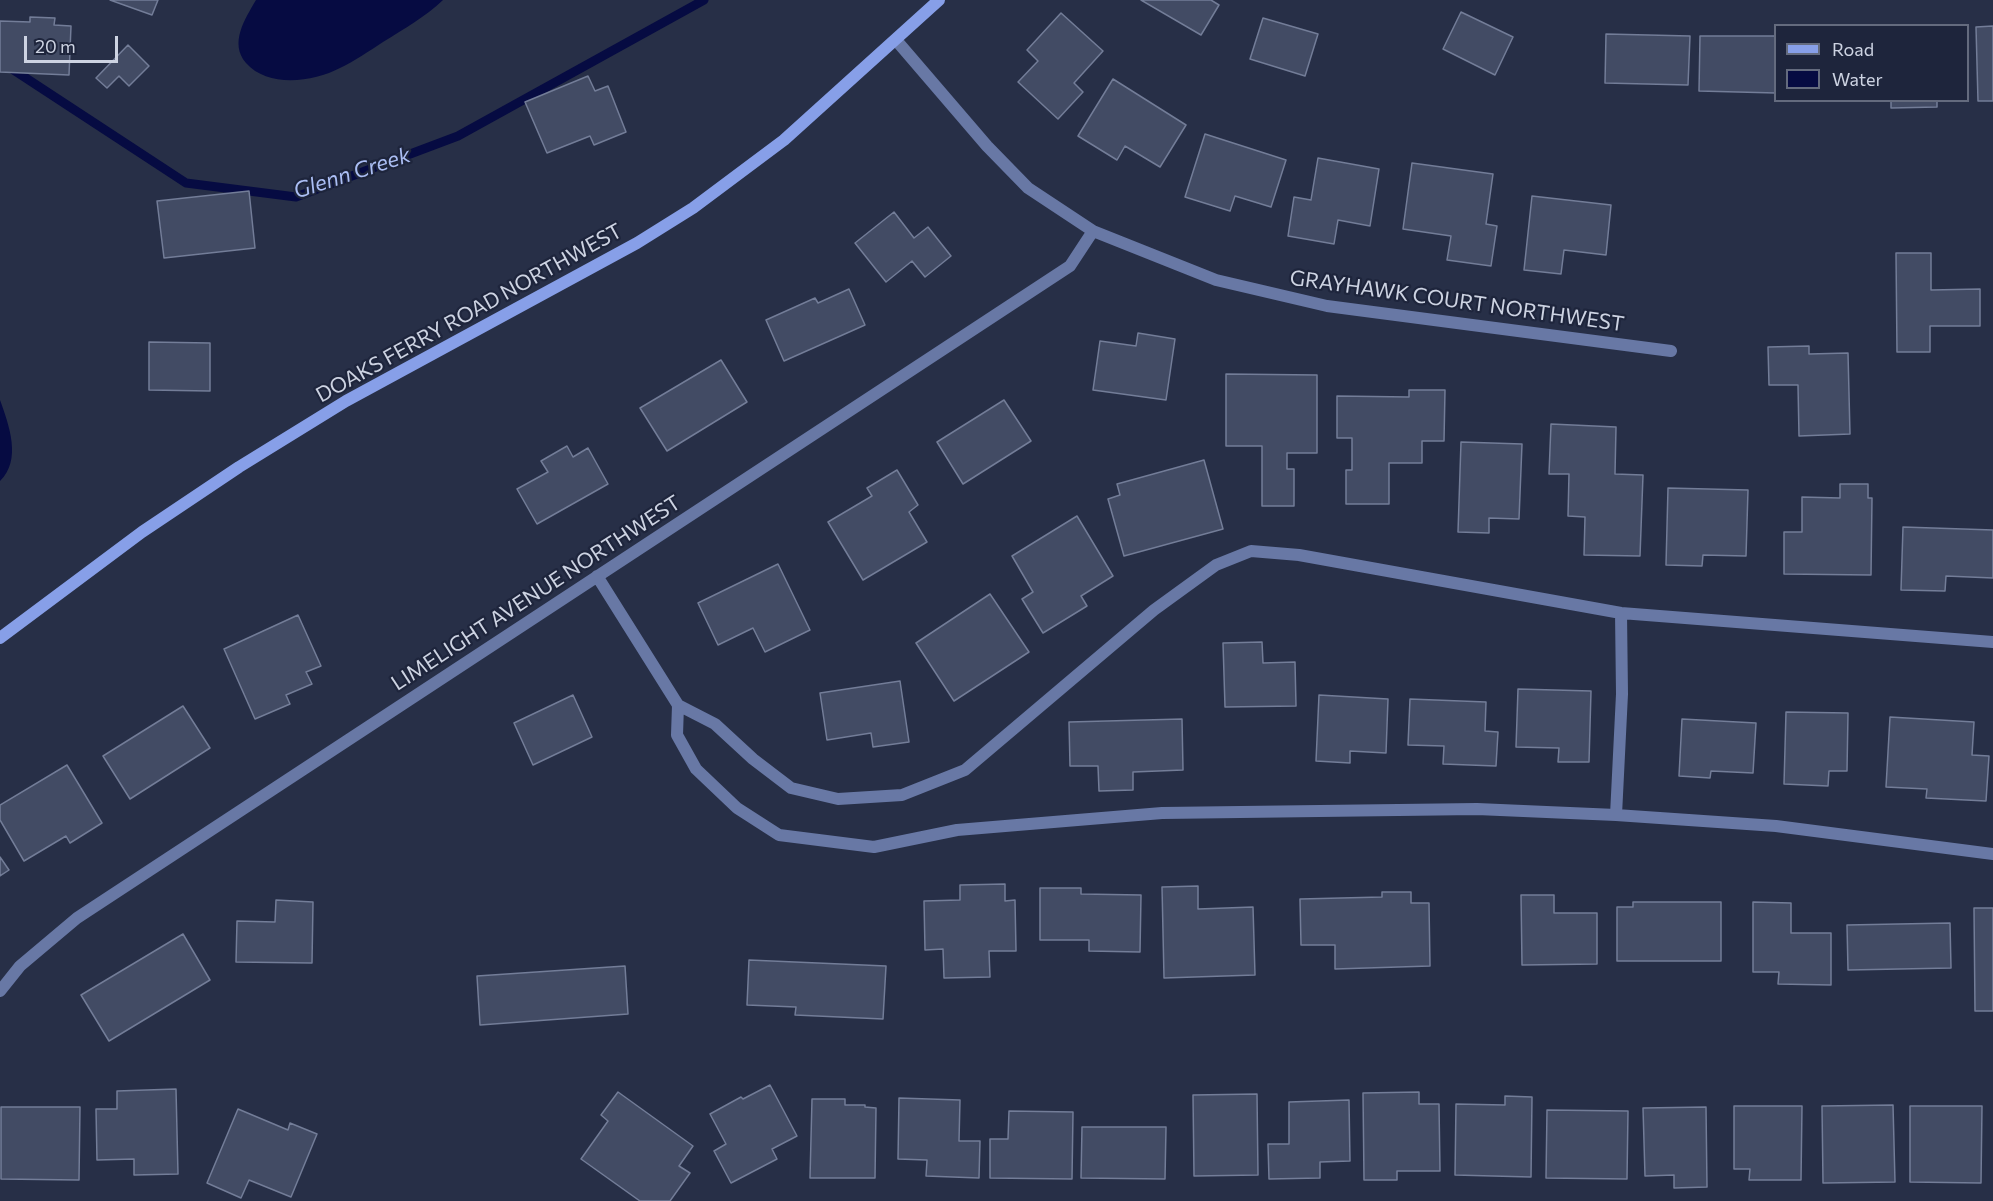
<!DOCTYPE html>
<html>
<head>
<meta charset="utf-8">
<style>
  body { margin:0 }
  #map { position:relative; width:1993px; height:1201px; overflow:hidden; background:#272f47; font-family:Commissioner,sans-serif }
  canvas { display:block }
  .legend { position:absolute; left:1774px; top:24px; width:195px; height:78px; box-sizing:border-box; background:#1e253c; border:2px solid #646b7e; margin:0; padding:8px 10px; list-style:none; font-size:18px; color:#cdd3e2 }
  .legend li { display:flex; align-items:center; gap:12px; height:30px }
  .legend b { width:30px; border:2px solid #646b7e }
  .scale { position:absolute; left:24px; top:36px; width:94px; height:27px; box-sizing:border-box; border:3px solid #cdd3e2; border-top:0; padding-left:8px; font-size:18px; line-height:21px; white-space:nowrap; color:#cdd3e2; -webkit-text-stroke:4px #1e253c; paint-order:stroke }
</style>
</head>
<body>
<div id="map">
<canvas width="1993" height="1201"></canvas>
<ul class="legend">
<li><b style="height:8px;background:#879fe8"></b>Road</li>
<li><b style="height:16px;background:#060b42"></b>Water</li>
</ul>
<div class="scale">20 m</div>
</div>
<script>
const context = document.querySelector('canvas').getContext('2d');
context.lineJoin = 'round';
function fillPath(path, color) { context.fillStyle = color; context.fill(path, 'evenodd'); }
function strokePath(path, color, width, dash) { context.strokeStyle = color; context.lineWidth = width; context.lineCap = dash ? 'butt' : 'round'; context.setLineDash(dash || []); context.stroke(path); }
function drawText(font, color, halo, rows, align = 'center') {
  context.font = font + ' Commissioner,sans-serif'; context.lineWidth = 4.5; context.setLineDash([]); context.textBaseline = 'middle'; context.strokeStyle = halo; context.fillStyle = color; for (const [text, x, y, turn = 0] of rows) {
    context.save(); context.translate(x, y); context.rotate((+turn || 0) * Math.PI / 180); context.textAlign = isNaN(turn) ? turn : align; if (halo) context.strokeText(text, 0, 0); context.fillText(text, 0, 0); context.restore();
  }
}
const water = new Path2D(`
  M256 0H443C425 17 404 29 383 42 369 51 355 61 340 68 313 82 268 88 246 63 229 43 245 19 256 0Z
  M0 400C9 425 22 460 0 481Z`);
const stream = new Path2D(`
  M0 61 186 183 296 197 458 136 704 0`);
const building = new Path2D(`
  M110 0H158L152 15Z
  M1141 0H1211L1219 5 1201 35Z
  M1461 12 1513 37 1495 75 1443 49Z
  M1061 13 1103 51 1074 83 1083 92 1058 119 1018 82 1038 61 1027 50Z
  M30 17 55 18 54 25 71 26 69 75 0 72V21L30 22Z
  M1263 18 1318 34 1305 76 1250 59Z
  M1993 26V101H1978L1976 27Z
  M1606 34 1690 36 1688 85 1605 83Z
  M1700 36H1776V93L1699 91Z
  M128 45 149 66 129 86 119 76 107 88 96 78Z
  M588 76 595 91 608 86 626 132 594 145 590 136 547 153 525 102Z
  M1113 79 1186 125 1160 167 1125 146 1117 160 1078 136Z
  M1891 100H1937V107L1891 108Z
  M1205 134 1286 160 1271 207 1235 196 1230 211 1185 197Z
  M1318 158 1379 169 1370 226 1338 220 1334 244 1288 236 1294 197 1311 200Z
  M1412 163 1493 174 1486 224 1497 226 1491 266 1447 260 1451 236 1403 229Z
  M249 191 255 248 164 258 157 201Z
  M1532 196 1611 205 1606 255 1564 250 1561 274 1524 270Z
  M894 212 914 238 928 227 951 256 925 277 912 261 886 282 855 243Z
  M1896 253H1931V290L1980 289V326H1930V352H1897Z
  M849 289 865 325 784 361 766 320 815 298 818 303Z
  M1138 333 1175 339 1166 400 1093 390 1100 341 1136 346Z
  M149 342 210 343V391L149 390Z
  M1809 346V354L1848 353 1850 434 1799 436 1798 385H1769L1768 347Z
  M721 360 747 402 667 451 640 408Z
  M1226 374 1317 375V453H1287V469H1294V506H1262V446H1226Z
  M1409 390H1445L1444 441H1422V463H1389V504H1346V470H1352V438H1337V396L1409 397Z
  M1004 400 1031 441 963 484 937 442Z
  M1551 424 1616 427 1615 474 1643 475 1640 556 1584 555 1585 517 1568 516 1569 474H1549Z
  M1461 442 1522 444 1519 519 1489 518V533L1458 532Z
  M567 446 573 457 588 448 608 484 537 524 517 489 548 472 541 461Z
  M1204 460 1223 529 1124 556 1108 499 1120 495 1117 484Z
  M897 470 918 505 909 512 927 542 863 580 828 522 872 496 867 488Z
  M1840 484H1868V498H1872L1871 575 1784 574V532H1802V497L1840 498Z
  M1668 488 1748 490 1746 556 1703 555 1702 566 1666 565Z
  M1077 516 1113 576 1081 596 1087 606 1043 633 1022 599 1033 592 1012 556Z
  M1903 527 1993 530V578L1946 576 1945 591 1901 590Z
  M778 564 810 630 765 652 753 628 718 645 698 603Z
  M990 594 1029 652 954 701 916 643Z
  M298 615 321 666 306 672 312 684 286 695 290 704 255 719 224 649Z
  M1262 642 1263 663 1295 662 1296 706 1225 707 1223 643Z
  M900 681 909 742 873 747 871 733 827 740 820 693Z
  M1518 689 1591 691 1589 762H1558L1559 748 1516 747Z
  M573 695 592 737 533 765 514 723Z
  M1319 695 1388 699 1386 753 1350 751V763L1316 761Z
  M1410 699 1486 702 1485 731 1498 732 1496 766 1443 764 1444 746 1408 745Z
  M183 706 210 748 130 799 103 756Z
  M1786 712 1848 713 1847 771H1829L1828 786 1784 784Z
  M1890 717 1974 722 1972 755 1989 756 1986 801 1926 798 1927 789 1886 787Z
  M1182 719 1183 770 1133 772V790L1099 791 1098 766H1070L1069 722Z
  M1682 719 1756 723 1753 773 1711 771 1710 778 1679 776Z
  M67 765 102 823 70 843 66 836 24 861 0 820V805Z
  M0 857 9 870 0 876Z
  M1005 884V901L1015 900 1016 951H989L990 977 944 978 943 949 925 950 924 901 960 900V885Z
  M1198 886V909L1253 907 1255 975 1164 978 1162 887Z
  M1040 888H1081V894L1141 895 1140 952 1089 951V940H1040Z
  M1382 892H1411V903H1429L1430 966 1335 969V945H1301L1300 899 1382 897Z
  M1521 895H1554V913H1597V964L1522 965Z
  M276 900 313 902 312 963 236 962 237 921 275 922Z
  M1633 902H1721V961H1617V907H1633Z
  M1753 902 1791 903V933H1831V985L1778 984 1779 972H1753Z
  M1974 908H1993V1011H1975Z
  M1950 923 1951 968 1848 970 1847 925Z
  M183 934 210 980 109 1041 81 995Z
  M749 960 886 966 883 1019 795 1015 796 1007 747 1005Z
  M625 966 628 1014 480 1025 477 976Z
  M770 1085 797 1136 772 1149 777 1159 731 1183 714 1151 726 1144 710 1114 741 1097 743 1099Z
  M176 1089 178 1174 134 1175V1159L97 1160 96 1109H117V1091Z
  M618 1092 693 1146 679 1166 690 1173 670 1201H640L581 1159 608 1121 601 1115Z
  M1419 1092V1104H1439L1440 1171H1397V1180H1364L1363 1093Z
  M1257 1094 1258 1175 1194 1176 1193 1095Z
  M1505 1096 1532 1097 1531 1177 1455 1175 1456 1104 1505 1105Z
  M899 1098 960 1100 959 1141H980L979 1178 926 1176 927 1160 898 1159Z
  M812 1099H845V1105H865V1107L876 1108 875 1178H810Z
  M1349 1100 1350 1161 1320 1162V1178L1269 1179 1268 1144H1289V1102Z
  M1893 1105 1895 1182 1823 1183 1822 1106Z
  M1734 1106H1802L1801 1180H1749L1750 1169H1734Z
  M1910 1106H1982L1981 1183 1910 1182Z
  M1 1107H80L79 1180 1 1179Z
  M1706 1107 1707 1187 1674 1188V1175L1645 1176 1643 1108Z
  M238 1109 288 1130 290 1123 317 1134 291 1197 249 1180 241 1198 207 1183Z
  M1547 1110 1628 1111 1627 1179 1546 1178Z
  M1009 1111 1073 1112 1072 1179 990 1178V1139H1008Z
  M1082 1127H1166L1165 1179 1081 1178Z`);
const street = new Path2D(`
  M896 40 987 146 1028 188 1093 231 1216 280 1327 306 1671 351
  M597 576 678 705
  M678 705 715 724 753 759 791 788 838 799 902 795 965 770 1154 610 1216 565 1251 551 1299 555 1621 613 1993 642
  M678 705 677 735 696 769 737 808 779 835 874 847 957 830 1162 813 1477 809 1616 815 1776 826 1993 854
  M1616 815 1622 694 1621 613
  M0 991 20 966 77 918 1070 266 1093 231`);
const secondary = new Path2D(`
  M0 638 142 532 239 467 346 401 637 243 693 208 784 140 939 0`);
const streetNames = [
  ["GRAYHAWK COURT NORTHWEST",1457,301,8],
  ["DOAKS FERRY ROAD NORTHWEST",469,313,-29],
  ["LIMELIGHT AVENUE NORTHWEST",536,593,-33]
];
const waterNames = [
  ["Glenn Creek",352,173,-18]
];
fillPath(water, '#060b42');
strokePath(stream, '#060b42', 9);
fillPath(building, '#424b64');
strokePath(building, '#737d98', 1.5);
strokePath(street, '#6878a5', 12);
strokePath(secondary, '#879fe8', 12);
drawText('21px', '#cdd3e2', '#1e253c', streetNames);
drawText('italic 22px', '#abbef4', '#1e253c', waterNames);
</script>
</body>
</html>
